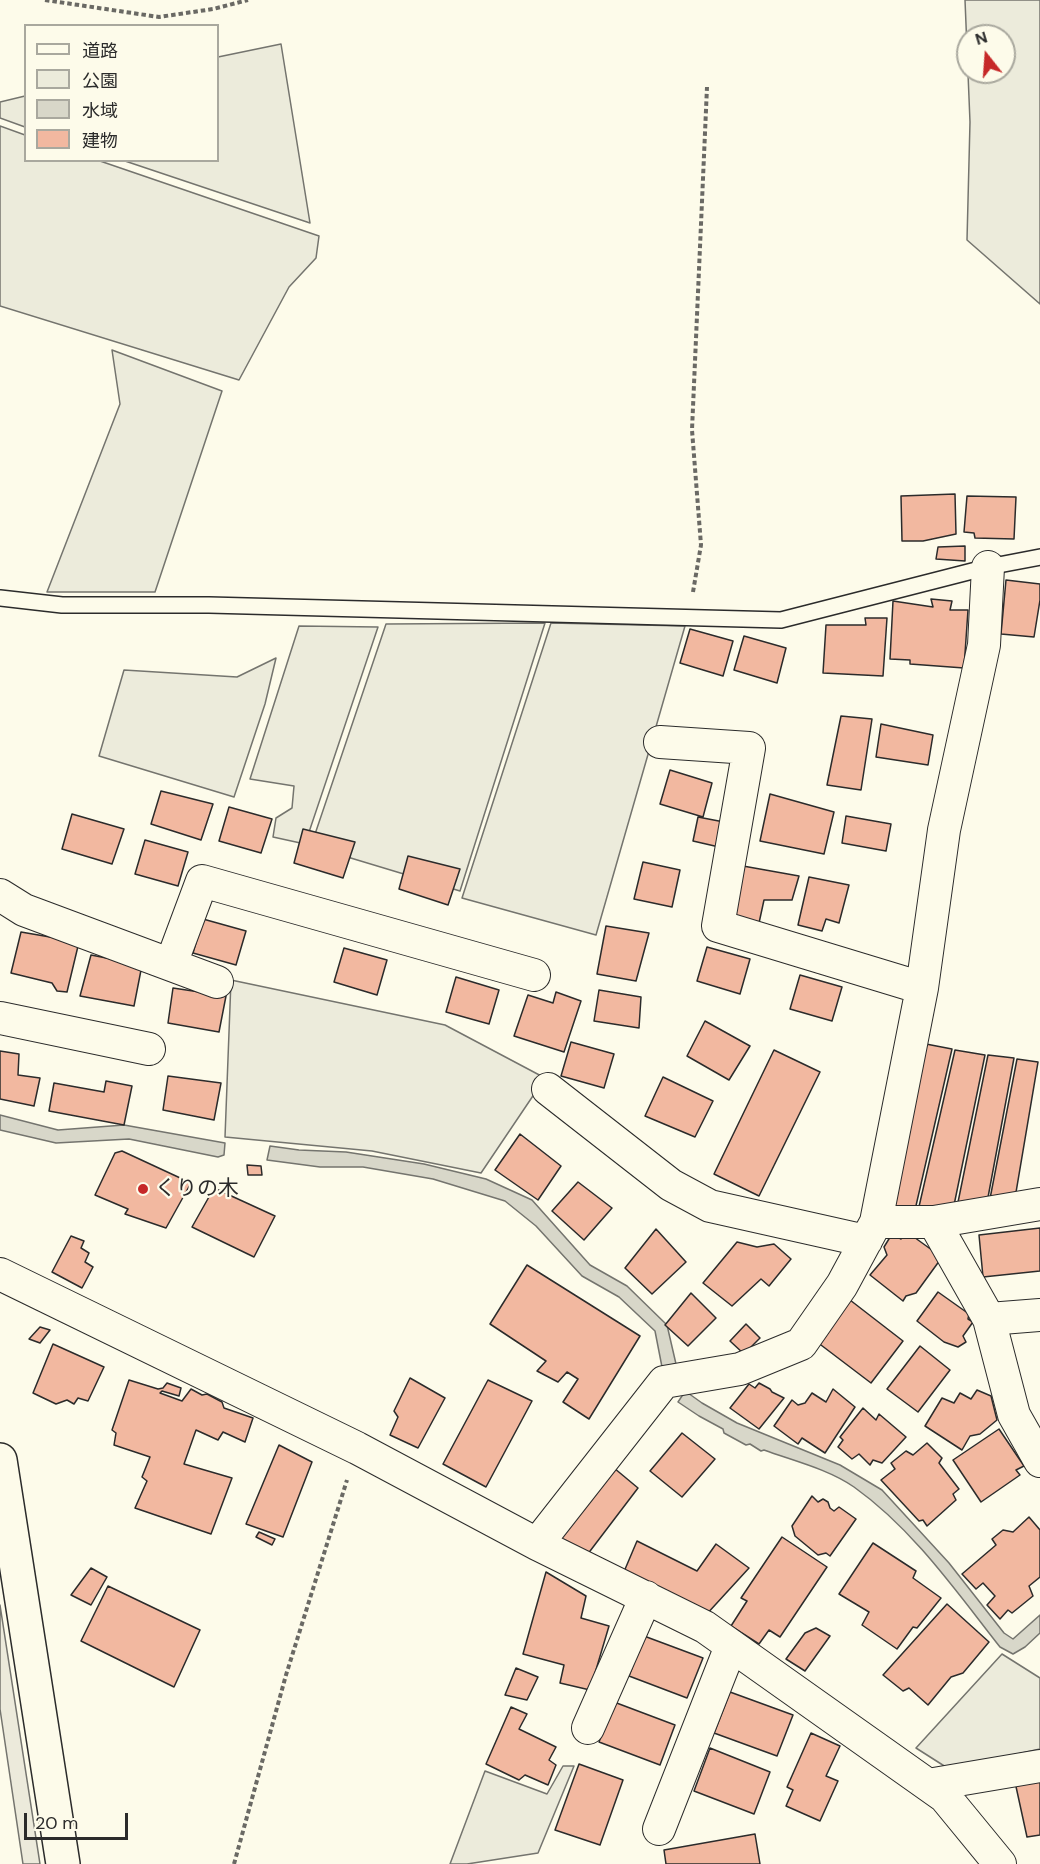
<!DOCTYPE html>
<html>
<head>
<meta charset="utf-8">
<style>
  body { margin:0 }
  #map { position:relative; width:1040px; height:1864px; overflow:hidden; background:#fdfbea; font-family:"DM Sans","Noto Sans JP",sans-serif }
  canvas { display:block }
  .legend { position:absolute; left:24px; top:24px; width:195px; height:138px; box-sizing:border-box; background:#fdfbea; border:2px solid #a9a89e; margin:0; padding:8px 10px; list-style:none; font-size:18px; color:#2b2b2b }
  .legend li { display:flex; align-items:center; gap:12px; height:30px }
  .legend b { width:30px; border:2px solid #a9a89e }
  .north { position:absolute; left:956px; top:24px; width:60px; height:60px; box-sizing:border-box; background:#fdfbea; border:2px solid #a9a89e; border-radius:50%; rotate:343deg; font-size:16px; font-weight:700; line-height:24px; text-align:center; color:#2b2b2b }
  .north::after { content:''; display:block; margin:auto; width:21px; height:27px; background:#c62828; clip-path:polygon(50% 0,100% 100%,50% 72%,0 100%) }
  .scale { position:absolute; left:24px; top:1813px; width:104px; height:27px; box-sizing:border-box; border:3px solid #2b2b2b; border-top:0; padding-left:8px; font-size:18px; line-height:21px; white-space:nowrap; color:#2b2b2b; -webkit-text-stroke:4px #fdfbea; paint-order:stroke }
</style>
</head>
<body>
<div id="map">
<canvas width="1040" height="1864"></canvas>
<ul class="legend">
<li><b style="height:8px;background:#fdfbea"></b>道路</li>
<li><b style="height:16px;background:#ecebdb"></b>公園</li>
<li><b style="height:16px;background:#d8d7c9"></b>水域</li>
<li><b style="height:16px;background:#f2b8a0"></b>建物</li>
</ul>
<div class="north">N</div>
<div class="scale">20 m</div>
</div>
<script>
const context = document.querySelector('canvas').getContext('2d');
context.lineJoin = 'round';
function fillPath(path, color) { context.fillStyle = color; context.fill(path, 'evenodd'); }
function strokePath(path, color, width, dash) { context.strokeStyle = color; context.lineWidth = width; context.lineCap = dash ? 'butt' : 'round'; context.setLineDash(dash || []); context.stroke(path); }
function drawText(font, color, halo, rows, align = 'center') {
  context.font = font + ' "DM Sans","Noto Sans JP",sans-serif'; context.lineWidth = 4.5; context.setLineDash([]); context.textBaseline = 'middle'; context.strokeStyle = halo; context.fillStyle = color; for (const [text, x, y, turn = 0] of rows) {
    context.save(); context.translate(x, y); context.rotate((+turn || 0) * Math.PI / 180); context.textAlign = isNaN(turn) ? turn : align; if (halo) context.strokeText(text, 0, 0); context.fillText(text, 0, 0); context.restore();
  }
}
const green = new Path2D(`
  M965 0H1040V304L967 240 970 122ZM968 36H1004V72H968Z
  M281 44 310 223 125 161 218 160V57Z
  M25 96V127L0 118V102Z
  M0 126 25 135 26 160 100 161 319 236 316 258 289 287 239 380 0 306Z
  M112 350 222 391 155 592H47L120 404Z
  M545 623 460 891 311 846 386 624Z
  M551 623 685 626 596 935 462 898Z
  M299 626 378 627 305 844 273 837 276 818 292 808 294 786 250 779Z
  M276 658 265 704 234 797 99 756 124 670 237 677Z
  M231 980 445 1025 545 1078 481 1173 372 1151 225 1137Z
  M1002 1654 1040 1678V1749L949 1769 916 1748Z
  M563 1766H574L538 1853 467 1864H450L485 1771 547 1794Z`);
const parking = new Path2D(`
  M0 1605 40 1864H23L0 1709Z`);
const water = new Path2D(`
  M0 1115 58 1130 124 1125 225 1143 224 1155 218 1157 129 1139 56 1143 0 1130Z
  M270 1146 299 1150 346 1152 424 1164 486 1179 532 1200 590 1265 627 1286 667 1325 676 1364 662 1367 655 1331 619 1297 582 1276 536 1226 505 1201 433 1179 363 1167H320L267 1160Z
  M684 1393H688L702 1403 737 1423 840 1465 882 1490 949 1563 1004 1633 1013 1639 1040 1615V1633L1025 1647 1013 1654 1000 1647C956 1591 913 1529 854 1487 828 1469 794 1461 764 1450L761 1451 750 1444 746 1445 724 1433 723 1429 699 1416 678 1402Z`);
const building = new Path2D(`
  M955 494 956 534 923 541H902L901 496Z
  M967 496 1016 497 1014 539 975 538 974 533 964 532Z
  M965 546V561L936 559 938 547Z
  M1006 580 1040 584V600L1034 637 1001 634Z
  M931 599 952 601 950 610H968L964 668 910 664V660L890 659 893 601 933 607Z
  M865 618H887L883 676 823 673 826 625H866Z
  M690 629 733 641 723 676 680 663Z
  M744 636 786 648 777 683 734 670Z
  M841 716 872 719 861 790 827 785Z
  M881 724 933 735 928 765 876 757Z
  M670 770 712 783 703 817 660 804Z
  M161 791 213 804 201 840 151 824Z
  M770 794 834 812 824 854 760 841Z
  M229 807 272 819 261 853 219 841Z
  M72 814 124 829 112 864 62 849Z
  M846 816 891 824 886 851 842 843Z
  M698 817 724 822 719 847 693 841Z
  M303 829 355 842 343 878 294 863Z
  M145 840 188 852 178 886 135 874Z
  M408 856 460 869 448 905 399 889Z
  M643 862 680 870 672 907 634 899Z
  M743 866 799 876 792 900H764L759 923 731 914Z
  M809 877 849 885 839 923 826 919 822 931 798 925Z
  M203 919 246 931 236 965 193 953Z
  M606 926 649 933 636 981 597 974Z
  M21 932 79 942 67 992 57 991 52 983 11 973Z
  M707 947 750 959 740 994 697 981Z
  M344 948 387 960 377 995 334 982Z
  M91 955 142 965 134 1006 80 996Z
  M800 975 842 987 832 1021 790 1009Z
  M456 977 499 990 489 1024 446 1012Z
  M173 988 226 996 219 1032 168 1023Z
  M599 990 641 997 639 1028 594 1021Z
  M556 992 581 1001 564 1052 514 1036 528 995 553 1003Z
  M705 1021 750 1046 729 1080 687 1056Z
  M571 1042 614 1054 604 1088 561 1076Z
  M926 1044 952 1049 915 1210 887 1213Z
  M774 1050 820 1072 759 1196 714 1174Z
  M955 1050 985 1055 953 1210 918 1211Z
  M0 1051 19 1054 18 1075 40 1078 34 1106 0 1099Z
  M988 1055 1014 1058 986 1208 956 1212Z
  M1017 1059 1038 1062 1014 1204 988 1209Z
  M168 1076 221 1083 214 1120 163 1110Z
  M663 1077 713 1101 695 1137 645 1116Z
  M106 1081 132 1086 124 1125 49 1111 54 1083 104 1092Z
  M520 1134 561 1166 538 1200 495 1170Z
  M122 1151 191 1183 166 1228 125 1214 128 1209 95 1195 115 1153Z
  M247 1165 261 1166 262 1175H248Z
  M578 1182 612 1208 584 1240 552 1211Z
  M214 1188 275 1216 254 1257 192 1227Z
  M1040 1228V1271L983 1277 979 1235Z
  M656 1229 686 1262 652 1294 625 1268Z
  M907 1232 936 1253 940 1260 916 1293 906 1296 903 1301 870 1275 887 1255 884 1247 892 1234 901 1239Z
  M71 1236 84 1241 81 1248 89 1253 85 1262 93 1267 82 1288 52 1272Z
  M737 1242 757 1247 774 1244 791 1259 769 1286 761 1279 732 1306 703 1283Z
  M527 1265 640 1336 589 1419 563 1402 578 1379 567 1372 558 1382 537 1371 546 1361 490 1324Z
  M938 1292 969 1314 968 1319 973 1322 963 1336 966 1342 958 1347 944 1342 917 1321Z
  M691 1293 716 1318 688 1346 665 1325Z
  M850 1300 903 1341 871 1383 817 1342Z
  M746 1324 760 1338 744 1354 730 1341Z
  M40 1327 50 1330 40 1343 29 1339Z
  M53 1344 104 1367 88 1401 78 1398 74 1404 67 1400 56 1404 33 1393Z
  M920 1346 950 1370 918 1412 887 1389Z
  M410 1378 445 1398 418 1448 390 1435 398 1417 394 1411Z
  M129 1380 158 1389 163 1388 167 1383 181 1388 179 1396 162 1391 160 1393 182 1401 191 1389 202 1395 207 1394 222 1402 224 1408 253 1418 245 1442 223 1432 218 1440 196 1430 184 1464 232 1478 211 1534 135 1508 147 1481 142 1477 150 1457 114 1445 116 1433 112 1430Z
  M488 1380 532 1401 486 1487 443 1464Z
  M759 1383 770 1389 772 1392 784 1398 759 1429 730 1408 749 1384 755 1388Z
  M833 1389 855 1407 825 1453 802 1438 798 1444 774 1426 792 1400 798 1405 805 1403 812 1393 826 1402Z
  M977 1390 991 1396 997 1420 980 1434 970 1436 962 1450 925 1426 942 1398 954 1403 960 1393 971 1399Z
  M863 1408 876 1420 879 1414 906 1437 882 1463 873 1460 870 1465 859 1454 852 1459 838 1447 843 1440 840 1437Z
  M999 1429 1024 1466 1016 1470 1020 1475 981 1502 953 1460Z
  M682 1433 715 1459 682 1497 650 1471Z
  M927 1443 942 1458 939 1463 959 1489 953 1494 956 1500 927 1526 923 1520 919 1521 881 1480 895 1469 891 1463 906 1451 913 1455Z
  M279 1445 312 1462 283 1537 246 1524Z
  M608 1463 638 1488 584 1559 554 1537Z
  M812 1496 818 1502 823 1499 828 1502 830 1508 834 1511 839 1507 856 1519 830 1556 826 1553 818 1555 795 1536 792 1526Z
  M1029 1517 1040 1530V1577L1029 1586 1033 1596 1012 1613 1008 1610 1000 1619 987 1605 995 1596 983 1583 976 1589 962 1574 996 1545 992 1539 1003 1530 1013 1532Z
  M259 1532 275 1539 272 1545 256 1537Z
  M782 1537 827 1567 780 1637 769 1630 759 1644 731 1626 747 1601 741 1598Z
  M637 1541 697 1571 716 1544 749 1568 705 1616 623 1574Z
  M873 1543 916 1571 913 1578 941 1598 917 1628 913 1627 897 1649 862 1625 869 1612 839 1594Z
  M91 1568 107 1577 91 1605 71 1595Z
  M546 1572 586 1596 581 1618 609 1626 590 1690 560 1683 564 1665 523 1654Z
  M108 1586 200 1630 174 1687 81 1641Z
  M947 1604 989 1642 963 1673 951 1677 928 1705 909 1688 903 1691 883 1675Z
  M816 1628 830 1636 805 1671 786 1659 805 1633Z
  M644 1636 703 1658 687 1698 629 1676Z
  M516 1668 538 1677 527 1700 505 1695Z
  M730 1692 793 1715 777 1756 714 1733Z
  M614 1702 675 1725 660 1765 599 1742Z
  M511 1707 527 1714 519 1729 556 1747 549 1760 556 1765 548 1785 525 1775 519 1780 486 1764Z
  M811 1733 840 1746 826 1776 838 1781 820 1821 786 1806 793 1790 787 1787Z
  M710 1748 770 1772 754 1814 694 1791Z
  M579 1764 623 1780 600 1845 555 1830Z
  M1040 1778V1835L1027 1837 1015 1782Z
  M755 1834 760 1864H666L664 1850Z`);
const path = new Path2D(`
  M45 0 159 17 213 9 248 0
  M693 592 701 545 692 430 707 87
  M234 1864 286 1675 347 1480`);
const service = new Path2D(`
  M0 598 62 605H209L781 620 988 567 1040 557`);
const minor = new Path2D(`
  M660 742 749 748 718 926 922 988
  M0 895 24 910 217 982
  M171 964 202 881 534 975
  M0 1018 149 1049
  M548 1089 671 1185 710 1206 866 1241
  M876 1222H934L989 1319 1014 1415 1040 1461
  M934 1222 1040 1204
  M0 1274 357 1448 537 1544 705 1627 945 1797 1000 1864
  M989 1319 1040 1315
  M537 1544 664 1382 740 1369 801 1344 842 1285 876 1222 922 988 944 830 984 645 988 567
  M588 1728 646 1597
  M928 1785 1040 1766
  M659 1829 731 1646`);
const tertiary = new Path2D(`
  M0 1460 63 1864`);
const markers = [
  [143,1189,6,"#c62828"]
];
const poiNames = [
  ["くりの木",155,1189]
];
fillPath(green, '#ecebdb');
strokePath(green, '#74746e', 1.5);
fillPath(parking, '#eceadb');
strokePath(parking, '#74746e', 1.5);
fillPath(water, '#d8d7c9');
strokePath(water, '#74746e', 1.5);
fillPath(building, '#f2b8a0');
strokePath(building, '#2b2b2b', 1.5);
strokePath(service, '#2b2b2b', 18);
strokePath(minor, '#2b2b2b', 34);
strokePath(tertiary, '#2b2b2b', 36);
strokePath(path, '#6a6964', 4, [4.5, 3]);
strokePath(service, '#fdfbea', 15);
strokePath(minor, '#fdfbea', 32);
strokePath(tertiary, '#fdfbea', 33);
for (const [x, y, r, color] of markers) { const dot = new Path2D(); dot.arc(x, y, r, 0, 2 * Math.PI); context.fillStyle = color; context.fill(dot); strokePath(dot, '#fdfbea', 2); }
drawText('21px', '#2b2b2b', '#fdfbea', poiNames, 'left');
</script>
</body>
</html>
